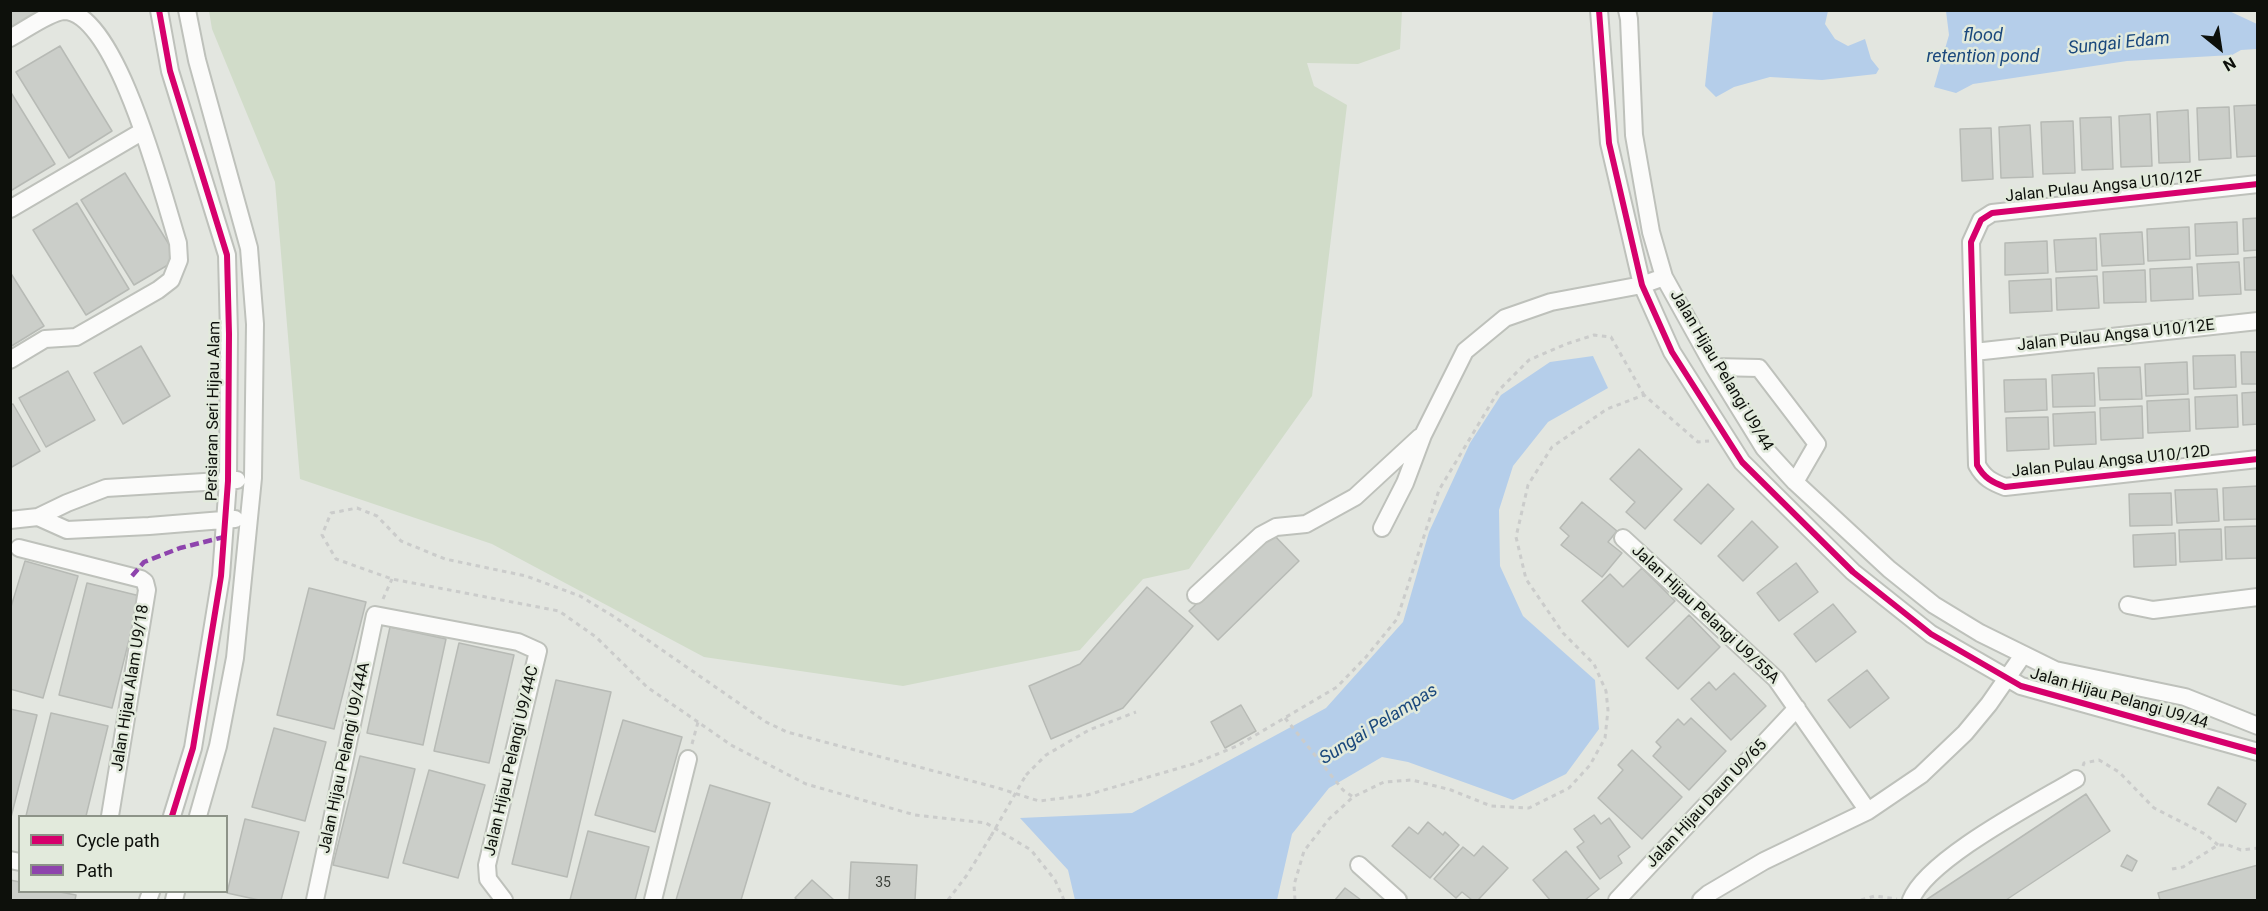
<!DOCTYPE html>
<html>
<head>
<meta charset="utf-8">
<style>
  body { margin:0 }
  #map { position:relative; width:2268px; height:911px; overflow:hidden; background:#e3e6e0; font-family:Roboto,sans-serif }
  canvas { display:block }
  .frame { position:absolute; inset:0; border:12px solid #0d100b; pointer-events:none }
  .legend { position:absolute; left:18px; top:815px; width:210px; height:78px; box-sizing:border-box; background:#e2eadc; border:2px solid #8d9388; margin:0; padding:8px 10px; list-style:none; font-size:18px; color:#0d100b }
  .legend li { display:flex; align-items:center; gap:12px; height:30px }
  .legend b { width:30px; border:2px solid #8d9388 }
  .north { position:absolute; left:2190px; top:18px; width:60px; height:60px; -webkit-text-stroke:4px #e2eadc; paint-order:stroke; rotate:150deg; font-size:16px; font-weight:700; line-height:24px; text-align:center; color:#0d100b }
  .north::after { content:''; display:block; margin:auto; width:21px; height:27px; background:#0d100b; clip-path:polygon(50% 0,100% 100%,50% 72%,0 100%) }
</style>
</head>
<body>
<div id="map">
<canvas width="2268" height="911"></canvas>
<div class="frame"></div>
<ul class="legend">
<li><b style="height:8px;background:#d6006c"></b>Cycle path</li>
<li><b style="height:8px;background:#8e44ad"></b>Path</li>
</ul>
<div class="north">N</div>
</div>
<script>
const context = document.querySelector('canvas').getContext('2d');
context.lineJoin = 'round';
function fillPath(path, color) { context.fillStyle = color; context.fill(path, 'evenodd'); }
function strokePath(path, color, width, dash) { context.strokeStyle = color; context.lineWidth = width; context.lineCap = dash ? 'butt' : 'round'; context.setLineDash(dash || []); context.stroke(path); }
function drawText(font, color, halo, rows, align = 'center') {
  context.font = font + ' Roboto,sans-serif'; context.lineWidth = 5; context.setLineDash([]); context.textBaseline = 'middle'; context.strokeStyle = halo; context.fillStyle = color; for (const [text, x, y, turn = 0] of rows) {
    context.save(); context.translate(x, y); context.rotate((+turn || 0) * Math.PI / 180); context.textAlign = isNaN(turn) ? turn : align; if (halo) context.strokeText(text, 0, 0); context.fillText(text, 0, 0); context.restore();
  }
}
const green = new Path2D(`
  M209 11V10L1402 11 1400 49 1358 64 1307 63 1314 86 1347 105 1312 396 1189 569 1143 579 1080 650 903 686 704 657 492 544 300 479 275 182 212 29Z`);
const water = new Path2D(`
  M2227 10 2257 24V49L2241 50 2232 55 2127 61 1973 84 1956 93 1934 87 1949 35 1946 11Z
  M1713 11H1828L1825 24 1835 39 1848 46 1865 39 1871 59 1879 69 1876 74 1822 80 1770 77 1734 87 1716 97 1705 86Z
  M1593 356 1608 388 1548 422 1513 466 1499 510 1500 566 1523 616 1595 680 1599 729 1566 774 1513 800 1408 762 1382 757 1329 788 1292 834 1277 900H1075L1068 870 1020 818 1132 813 1326 708 1403 622 1429 532 1470 443 1501 395 1550 362Z`);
const building = new Path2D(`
  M10 10H45L10 33Z
  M60 46 112 131 69 158 16 72Z
  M10 91 55 164 12 190 10 188Z
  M2258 105V156L2237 157 2234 106Z
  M2229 107 2231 158 2199 160 2197 108Z
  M2188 110 2190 162 2159 163 2157 112Z
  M2150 114 2152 166 2121 167 2119 116Z
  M2111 117 2113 169 2082 170 2080 118Z
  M2073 121 2075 173 2043 174 2041 122Z
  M2030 125 2033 177 2001 178 1999 127Z
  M1991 128 1993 179 1962 181 1960 129Z
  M125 173 178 259 134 285 81 200Z
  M77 203 129 289 86 315 33 230Z
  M2258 218V250L2244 251 2243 219Z
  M2237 222 2238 254 2196 256 2195 224Z
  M2189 227 2190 259 2148 261 2147 229Z
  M2142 232 2144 264 2102 266 2100 234Z
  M2096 238 2097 270 2056 272 2054 240Z
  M2047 241 2048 273 2005 275V243Z
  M2258 257V290H2245L2244 258Z
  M2239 262 2241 294 2199 296 2197 264Z
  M2192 267 2193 299 2151 301 2150 269Z
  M2145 270 2146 302 2104 303 2103 272Z
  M10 272 44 326 10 347Z
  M2097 276 2099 308 2057 310 2056 278Z
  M2051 279 2052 311 2010 313 2009 281Z
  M141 346 170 396 123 424 94 373Z
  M2241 352H2258V384H2242Z
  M2235 355 2236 387 2194 389 2193 356Z
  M2187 362 2188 394 2146 396 2145 364Z
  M2140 367 2142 399 2100 400 2098 368Z
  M68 371 95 420 46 447 19 398Z
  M2094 373 2095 406 2053 407 2052 375Z
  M2046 379 2047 410 2005 412 2004 380Z
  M2258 392V424L2243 425 2242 393Z
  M2237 395 2238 427 2196 429 2195 397Z
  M2189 399 2190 431 2148 433 2147 401Z
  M13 404 40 451 10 468V405Z
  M2142 406 2143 438 2101 440 2100 408Z
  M2095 412 2096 444 2054 446 2053 414Z
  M2048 417 2049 449 2007 451 2006 418Z
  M1639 449 1682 489 1645 529 1626 512 1635 502 1610 479Z
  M1708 484 1734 509 1701 544 1674 520Z
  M2258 486V519L2224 520 2223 488Z
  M2217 489 2219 521 2177 523 2175 490Z
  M2171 493 2172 525 2130 526 2129 494Z
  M1582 502 1617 531 1608 542 1622 553 1602 577 1561 545 1569 536 1560 528Z
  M1752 521 1778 547 1743 581 1718 556Z
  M2258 526V558L2226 559 2225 527Z
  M2221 529 2222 560 2180 562 2179 530Z
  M1271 532 1299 561 1218 640 1189 611Z
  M2175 533 2176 565 2134 567 2133 535Z
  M25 561 78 576 43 698 10 689V610Z
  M1796 563 1818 592 1779 621 1757 593Z
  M1642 568 1675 601 1628 647 1582 601 1610 574 1623 587Z
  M87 583 140 596 112 708 59 695Z
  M1147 587 1193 626 1123 708 1051 739 1029 686 1080 664Z
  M309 588 366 602 334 729 277 715Z
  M1833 604 1856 632 1816 662 1794 634Z
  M1689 615 1720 647 1678 689 1646 658Z
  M390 627 446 639 423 745 367 733Z
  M459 643 514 655 489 763 434 751Z
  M1867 670 1889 698 1850 728 1828 700Z
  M1734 673 1766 706 1731 740 1691 699 1709 682 1716 690Z
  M556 680 611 692 567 877 512 864Z
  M1241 705 1256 731 1225 748 1211 722Z
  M10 709 37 715 10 821Z
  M51 713 108 726 86 816H26Z
  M1691 718 1726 751 1689 790 1653 756 1661 747 1656 742 1678 719 1684 725Z
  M623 720 682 737 655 832 595 815Z
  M274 728 326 742 305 821 252 807Z
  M1632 750 1682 797 1642 839 1598 798 1623 770 1618 765Z
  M360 756 415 769 388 878 333 865Z
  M429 770 485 785 458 878 403 863Z
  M710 785 770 803 741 900H676Z
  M2218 787 2246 804 2236 822 2208 804Z
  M2086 794 2110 831 2006 900H1926Z
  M1594 815 1601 824 1609 818 1630 847 1618 856 1622 863 1600 879 1577 847 1584 842 1574 829Z
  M245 819 299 832 281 900H259L227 893Z
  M1428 822 1443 835 1445 832 1459 845 1430 878 1392 846 1409 827 1418 834Z
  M588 831 649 847 635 900H570Z
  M1483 846 1508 868 1478 900H1472L1462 892 1456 898 1434 879 1463 847 1474 856Z
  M1566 851 1599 889 1585 900H1550L1533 880Z
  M2127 855 2137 861 2132 871 2121 866Z
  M851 862 917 865 915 900H849Z
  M2258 865V900H2160L2158 893Z
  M10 880 20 882V892H60L76 895 75 900H10Z
  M812 880 834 900H798L795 898Z
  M1345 888 1361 900H1335Z`);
const path = new Path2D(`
  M383 599 392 579
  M1285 718 1343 790 1353 797
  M698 722 647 687 596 637 559 611 392 579 336 559 322 535 331 513 357 508 377 516 401 541 445 559 526 576 580 596 613 616 766 722 787 732 998 788 1039 801 1087 795 1193 764 1237 746 1337 687 1366 657 1397 619 1439 490 1499 390 1529 360 1566 344 1594 335 1611 337 1644 395
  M692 744 698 722 731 745 806 784 915 815 986 823 1031 850 1055 880 1064 900
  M2083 766 2084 763 2099 760 2119 772 2154 808 2205 834 2218 845
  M1026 775 1046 755 1089 730 1136 712
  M2172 869 2183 867 2218 845H2228L2241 850 2258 848
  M948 900 967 875 991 836
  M1295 900 1294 885 1304 851 1329 819 1353 797 1384 782 1412 780 1451 790 1491 806 1529 808 1569 788 1590 765 1605 738 1608 710 1606 691 1594 664 1563 633 1526 579 1516 537 1528 485 1552 447 1607 409 1644 395 1698 442 1709 441
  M1861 900 1875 896 1897 899`);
const minor = new Path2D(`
  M159 10 170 71 227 255 229 334 228 481 221 576 193 748 172 816
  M187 10 197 60 249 248 255 324 253 478 235 658 218 746 198 816
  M1599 10 1609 143 1642 285 1672 352 1742 462 1853 572 1931 634 2021 686 2258 752
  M1627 10 1629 19 1634 135 1651 232 1664 277 1714 367 1764 448 1795 482 1889 569 1934 605 1980 633 2055 670 2185 697 2258 726
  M10 38C24 31 49 12 64 11 117 11 164 199 178 243L179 260 171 280 158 290 76 337 45 339 10 360
  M2258 184 1992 213 1981 220 1971 242 1977 465C1984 478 1992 482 2005 487L2258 459
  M10 209 143 131
  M1974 352 2258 321
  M1714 367 1759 368 1817 444 1795 482
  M38 517 67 530 149 526 235 519
  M10 520 38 517 67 503 106 488 237 480
  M1382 528 1405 483 1423 435 1465 351 1505 318 1551 302 1642 285 1664 277
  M1623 538 1776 679 1868 811
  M19 548 141 579 145 582 147 590 110 816
  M1196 595 1261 535 1276 527 1306 524 1355 497 1420 437
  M2128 605 2153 610 2258 597
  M10 860 20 862
  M1359 865 1398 900
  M148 900 151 892
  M174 900 176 892
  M315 900 375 615 518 642 538 651 487 865 488 879 504 900
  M653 900 688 759
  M1617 900 1797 708
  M1701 900 1708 894 1764 861 1868 811 1921 775 1965 733 1989 704 2023 655
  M1911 900C1927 859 2036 803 2076 779`);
const pathBridge = new Path2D(`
  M991 836 1026 775`);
const quiet = new Path2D(`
  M132 576 144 562 180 548 224 537`);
const cycleway = new Path2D(`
  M159 10 170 71 227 255 229 334 228 481 221 576 193 748 172 816
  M1599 10 1609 143 1642 285 1672 352 1742 462 1853 572 1931 634 2021 686 2258 752
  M2258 184 1992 213 1981 220 1971 242 1977 465C1984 478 1992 482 2005 487L2258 459`);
const numberNames = [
  ["35",883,883]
];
const streetNames = [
  ["Jalan Pulau Angsa U10/12F",2104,187,-6],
  ["Jalan Pulau Angsa U10/12E",2116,336,-6],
  ["Jalan Hijau Pelangi U9/44",1721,371,59],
  ["Persiaran Seri Hijau Alam",214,411,-89],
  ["Jalan Pulau Angsa U10/12D",2111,462,-6],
  ["Jalan Hijau Pelangi U9/55A",1705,615,43],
  ["Jalan Hijau Alam U9/18",131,688,-81],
  ["Jalan Hijau Pelangi U9/44",2119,699,16],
  ["Jalan Hijau Pelangi U9/44A",345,758,-78],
  ["Jalan Hijau Pelangi U9/44C",512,761,-77],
  ["Jalan Hijau Daun U9/65",1707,804,-47]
];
const waterNames = [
  ["flood",1983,36],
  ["retention pond",1983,57],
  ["Sungai Edam",2119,44,-6],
  ["Sungai Pelampas",1379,725,-32]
];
fillPath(green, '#d1dcc9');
fillPath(water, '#b5ceea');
fillPath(building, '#cbcec9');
strokePath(building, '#b7bab5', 1.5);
strokePath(minor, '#bec1bb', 20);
strokePath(path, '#cbcccb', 3, [4.5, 4.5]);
strokePath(minor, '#fbfbfa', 16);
strokePath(pathBridge, '#cbcccb', 3, [4.5, 4.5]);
strokePath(quiet, '#8e44ad', 4.5, [9, 4.5]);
strokePath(cycleway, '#d6006c', 6);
drawText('14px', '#3c403a', null, numberNames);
drawText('16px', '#0d100b', '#e2eadc', streetNames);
drawText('italic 18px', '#1a487c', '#e2eadc', waterNames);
</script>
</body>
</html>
